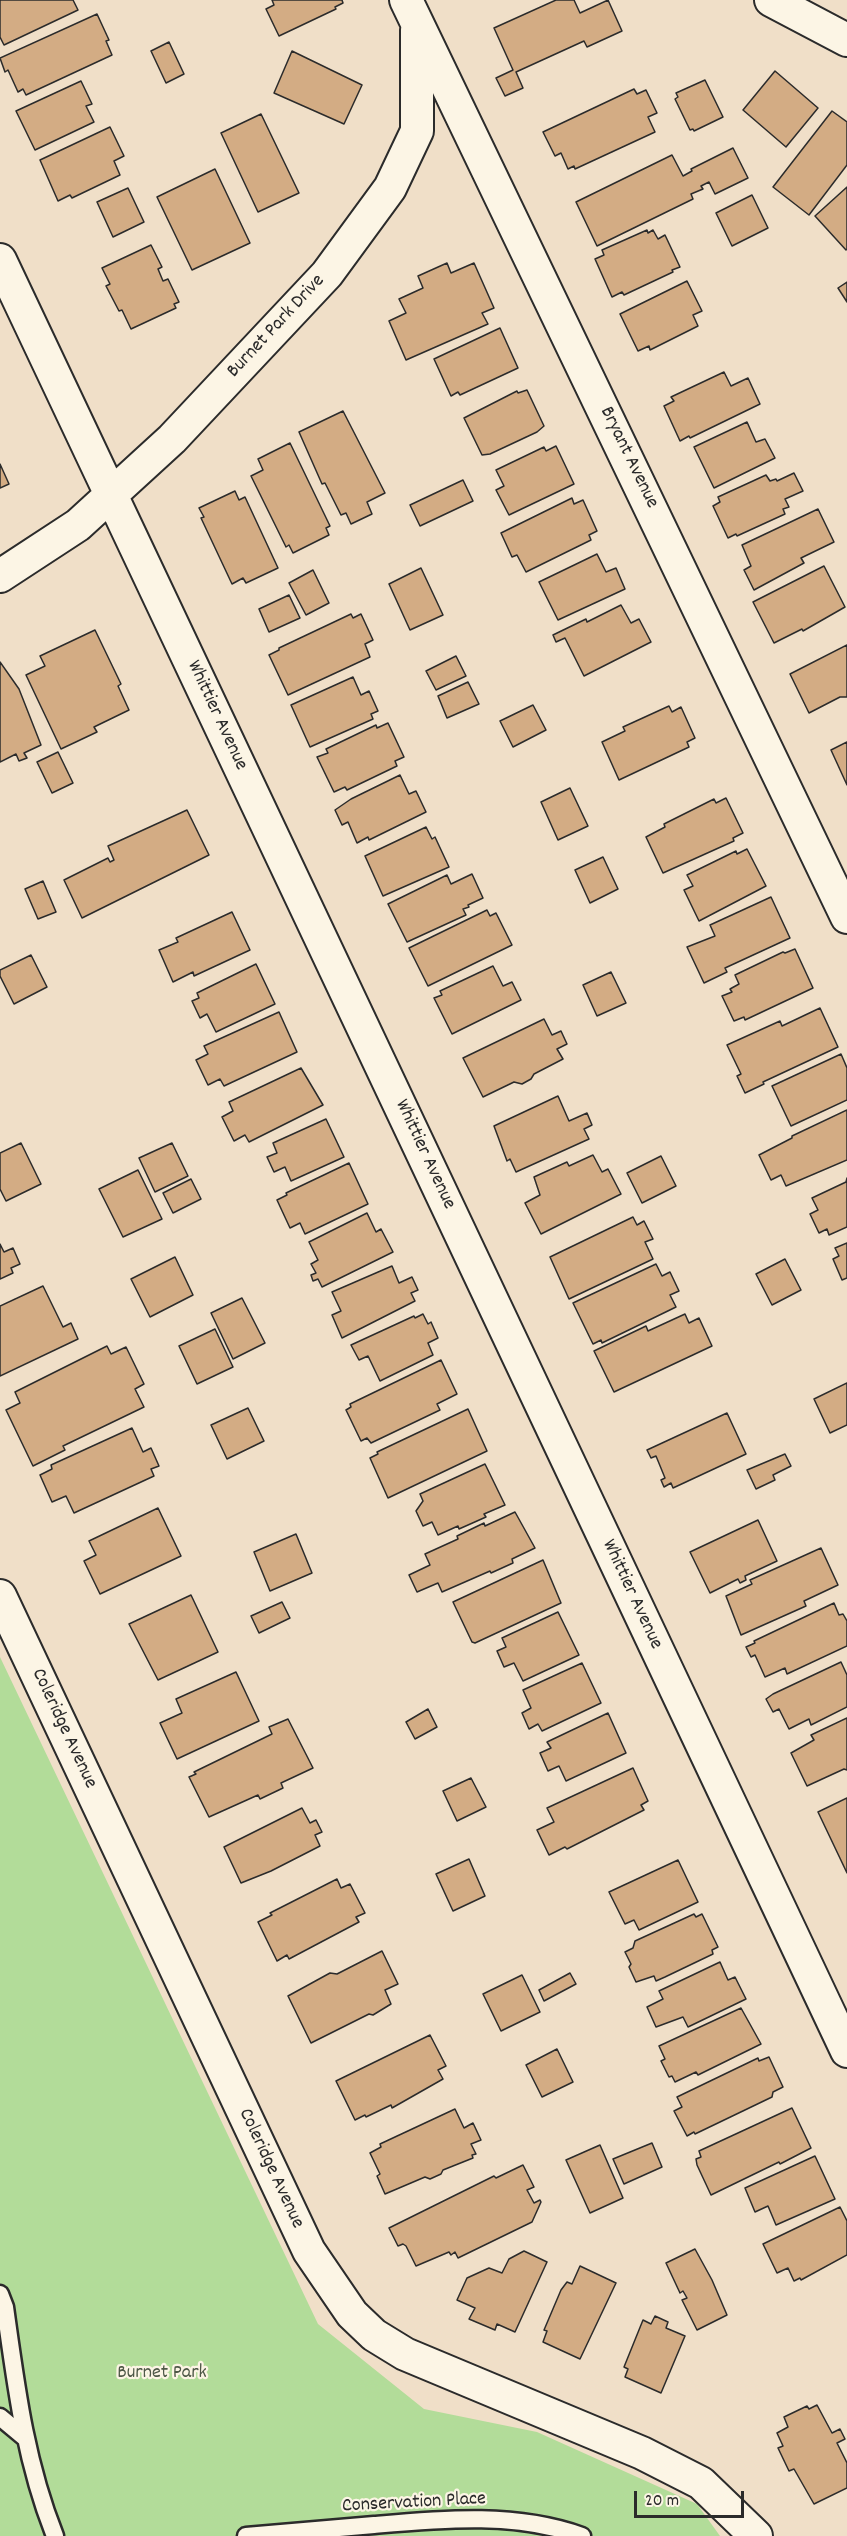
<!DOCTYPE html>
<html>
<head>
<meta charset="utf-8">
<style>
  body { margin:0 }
  #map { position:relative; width:847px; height:2536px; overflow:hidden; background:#f0dfc8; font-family:Dekko,sans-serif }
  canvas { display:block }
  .scale { position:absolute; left:634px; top:2491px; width:110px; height:27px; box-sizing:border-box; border:3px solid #2b2b2b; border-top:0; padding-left:8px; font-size:18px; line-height:21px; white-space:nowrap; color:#2b2b2b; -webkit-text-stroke:4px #fcf5e5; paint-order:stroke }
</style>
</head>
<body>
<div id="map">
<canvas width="847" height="2536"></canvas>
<div class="scale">20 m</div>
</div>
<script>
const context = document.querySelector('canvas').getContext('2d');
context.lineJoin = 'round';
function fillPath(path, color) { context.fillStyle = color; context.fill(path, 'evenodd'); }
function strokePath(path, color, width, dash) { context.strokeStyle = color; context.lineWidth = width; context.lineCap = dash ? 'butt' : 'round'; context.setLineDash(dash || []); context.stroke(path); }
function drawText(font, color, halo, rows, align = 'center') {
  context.font = font + ' Dekko,sans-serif'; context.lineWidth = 4.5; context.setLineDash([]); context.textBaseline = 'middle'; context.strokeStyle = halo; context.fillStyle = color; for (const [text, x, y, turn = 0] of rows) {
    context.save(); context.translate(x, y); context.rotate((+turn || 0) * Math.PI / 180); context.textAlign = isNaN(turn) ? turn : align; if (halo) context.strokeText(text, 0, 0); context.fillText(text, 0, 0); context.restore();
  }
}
const green = new Path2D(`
  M0 1657 318 2324 424 2409 537 2432 697 2504 720 2536H0Z`);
const building = new Path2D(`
  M0 0H73L78 10 4 45 0 37Z
  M272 0H342L343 3 335 7 336 9 279 36 266 9 274 5Z
  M556 0H574L580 13 608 0 622 31 587 47 584 41 516 72 523 88 505 96 496 78 513 70 494 28Z
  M97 14 109 40 106 41 112 55 26 95 23 89 18 92 8 70 5 72 0 58Z
  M169 42 184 74 166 83 151 51Z
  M292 51 362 85 344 124 274 93Z
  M775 71 818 108 786 147 743 110Z
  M705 80 723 117 694 131 693 129 690 130 675 99 678 97 676 93Z
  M81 81 92 104 86 106 94 122 35 150 16 111Z
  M634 89 637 94 646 90 657 113 648 117 655 132 575 169 574 166 568 169 561 153 555 156 543 132Z
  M832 111 847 122V165L809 215 773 187Z
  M261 114 299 193 258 212 221 133Z
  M110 127 124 156 114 161 120 175 72 198 70 195 58 201 40 160Z
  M733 148 748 178 715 194 709 182 701 186 703 189 691 194 693 199 597 246 576 202 672 155 683 176 692 171 691 169Z
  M215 169 250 243 192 270 157 197Z
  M847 187V249L846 250 815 216Z
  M128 188 144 222 113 237 97 202Z
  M752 195 768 228 732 246 716 213Z
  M647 230 648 233 653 230 658 239 665 235 680 267 672 270 673 272 624 295 622 292 612 297 595 259 604 255 602 250Z
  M151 245 162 267 158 269 163 281 168 279 179 302 174 304 176 308 131 329 122 310 119 311 106 286 110 284 102 268Z
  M447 263 451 273 474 263 494 308 482 313 488 324 406 360 389 321 406 313 399 299 423 288 418 276Z
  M687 281 702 311 693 315 698 326 650 350 649 346 638 351 620 314Z
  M847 282V302L838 288Z
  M500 328 518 368 460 395 458 392 451 396 434 359Z
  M724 372 731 386 748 378 760 404 690 438 689 436 680 441 664 406 674 401 671 397Z
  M527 390 544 426 537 432 490 454 482 455 464 418 517 391 518 393Z
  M343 411 385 493 367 502 372 514 351 524 346 513 341 515 325 483 322 484 299 432Z
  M747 422 756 442 765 439 775 458 714 488 694 447Z
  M290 443 330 526 326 528 329 535 293 553 289 545 286 547 251 476 263 470 258 459Z
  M556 446 574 484 509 515 496 490 504 486 496 470 544 447 546 451Z
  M0 464 9 484 0 488Z
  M794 473 803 491 785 499 789 507 783 509 785 514 737 536 736 534 728 538 713 506 720 502 718 497 766 475 770 481 776 479 777 481Z
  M463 480 473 501 420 526 410 505Z
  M235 491 239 500 245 497 278 568 246 583 243 578 232 584 201 518 204 517 199 508Z
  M572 498 574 504 583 500 597 531 589 535 591 540 526 572 517 555 512 557 501 533Z
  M818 509 834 542 801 558 804 563 754 590 744 570 751 566 742 545Z
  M597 554 606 572 616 568 625 589 558 620 539 582Z
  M824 566 845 607 803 631 802 629 774 643 753 602Z
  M421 568 443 615 410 630 389 584Z
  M313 570 329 603 306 615 289 583Z
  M289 595 300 618 269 632 259 609Z
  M621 605 631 623 639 619 651 642 584 676 565 638 556 642 553 635 586 619 587 622Z
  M351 614 353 618 361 614 373 640 365 644 370 657 288 695 269 655 279 650V648Z
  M95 630 121 684 118 686 129 710 94 727 97 732 61 749 26 675 45 666 40 656Z
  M847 645V697H840L809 713 790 674Z
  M456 656 466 676 436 690 426 671Z
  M0 662 19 689 41 745 24 753 27 758 19 761 16 754 0 762Z
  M353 677 361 695 369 691 378 711 371 714 373 719 310 747 291 705Z
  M468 682 479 704 447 718 438 696Z
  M533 705 546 730 513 747 500 721Z
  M669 706 672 712 681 707 695 738 687 742 689 747 619 780 602 742 625 731 623 727Z
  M388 723 404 757 395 761 397 766 347 790 345 787 334 792 317 757 328 753 326 749 376 725 377 728Z
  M847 742V785L831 750Z
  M58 752 73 783 52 793 37 762Z
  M400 775 409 794 416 791 426 812 369 840 368 837 357 843 348 822 342 825 335 810 351 799Z
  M570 788 588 826 558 840 541 802Z
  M726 798 743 833 733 838 734 841 663 873 646 837 665 827 664 824 714 799 716 803Z
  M187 810 209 855 82 918 64 880 108 858 110 862 114 860 108 846Z
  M426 827 432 839 435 837 449 867 383 896 365 856Z
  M747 849 766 886 699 921 684 890 693 886 687 875 736 851 737 854Z
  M603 857 618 889 590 903 575 870Z
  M472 874 483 898 468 905 469 907 463 909 466 915 407 942 388 904 447 875 451 884Z
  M43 881 56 912 38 919 25 889Z
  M771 897 790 938 725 968 727 972 704 983 687 947 715 936 710 925Z
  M487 910 490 916 496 913 512 945 428 986 409 948Z
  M232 912 250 950 194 976 193 972 173 982 159 950 178 942 176 938Z
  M795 949 813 988 745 1020 744 1017 734 1021 722 996 732 992 730 989 739 984 735 975 783 952 785 953Z
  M31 955 47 987 14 1004 0 976V970Z
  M256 964 275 1004 216 1032 207 1014 200 1018 192 1001 199 998 197 993Z
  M493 966 503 986 512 982 521 1000 452 1034 434 998 442 995 440 991Z
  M611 972 626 1003 597 1016 583 985Z
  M820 1008 838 1047 763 1082 764 1084 745 1093 737 1076 741 1074 727 1045 780 1021 782 1026Z
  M279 1012 297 1052 224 1086 220 1079 208 1085 196 1060 208 1054 204 1046Z
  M544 1019 552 1035 561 1031 567 1044 557 1049 563 1059 534 1074 531 1079 522 1084 514 1082 483 1097 463 1058Z
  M841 1054 847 1068V1100L791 1126 772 1086Z
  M301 1068 323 1105 249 1142 245 1135 234 1141 222 1117 233 1111 229 1102Z
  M558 1096 569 1121 587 1113 592 1125 584 1129 589 1139 516 1172 510 1159 507 1161 494 1126Z
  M847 1110V1160L786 1186 781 1175 771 1180 759 1155 792 1138V1136Z
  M326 1119 344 1157 291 1181 285 1167 274 1172 267 1157 277 1153 273 1143Z
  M21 1143 41 1184 6 1201 0 1189V1153Z
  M172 1143 188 1176 155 1192 139 1158Z
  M593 1155 602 1172 608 1169 621 1194 541 1234 525 1203 540 1195 534 1177 567 1162 569 1166Z
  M661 1156 676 1186 642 1203 627 1173Z
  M349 1163 368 1204 305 1234 300 1223 290 1228 277 1200 287 1195 286 1193Z
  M138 1170 162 1219 123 1237 99 1189Z
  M847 1178V1227L829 1235 827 1229 819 1233 810 1214 818 1210 812 1198 846 1182Z
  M191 1179 201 1199 173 1213 163 1193Z
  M367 1213 376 1232 381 1229 393 1252 322 1287 318 1279 313 1281 311 1275 316 1273 311 1264 318 1260 309 1242Z
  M633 1217 637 1225 644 1221 653 1239 645 1242 653 1259 569 1299 550 1257Z
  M847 1243V1278L842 1280 833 1259 839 1256 835 1248Z
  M0 1244 4 1252 13 1248 20 1264 11 1268 13 1273 0 1279Z
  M175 1257 193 1295 150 1317 131 1279Z
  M785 1259 801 1290 772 1305 756 1274Z
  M656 1264 662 1276 670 1272 679 1291 670 1295 676 1307 602 1343 601 1340 593 1344 573 1303Z
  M392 1266 399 1283 412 1277 418 1290 411 1293 415 1301 342 1338 332 1315 341 1311 332 1292Z
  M43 1286 63 1327 71 1323 78 1339 0 1376V1306Z
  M242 1298 265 1343 233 1359 211 1313Z
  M423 1314 428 1324 431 1322 438 1338 428 1343 433 1355 380 1381 368 1356 359 1360 351 1345 414 1316 415 1318Z
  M685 1314 689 1323 699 1318 712 1346 614 1392 594 1351 646 1326 648 1331Z
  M215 1329 233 1367 197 1384 179 1346Z
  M107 1346 111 1354 126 1347 144 1384 135 1389 144 1407 63 1446 65 1450 33 1466 6 1410 20 1403 15 1392Z
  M441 1360 457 1394 437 1404 440 1410 371 1443 367 1438 361 1441 346 1410 351 1407 350 1404Z
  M847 1383V1425L830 1433 814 1399Z
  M248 1408 264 1441 227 1459 211 1425Z
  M468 1409 487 1451 388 1498 370 1458 378 1454 377 1452Z
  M727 1413 746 1454 673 1488 671 1483 664 1487 661 1480 665 1478 656 1456 651 1458 647 1450Z
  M132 1428 143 1452 151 1448 159 1466 151 1469 154 1476 74 1513 66 1496 52 1502 40 1475 52 1469 51 1465Z
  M785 1454 791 1466 773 1475 775 1480 756 1489 747 1470Z
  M485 1464 505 1505 484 1514 486 1517 459 1529 458 1526 438 1535 432 1522 423 1526 416 1511 423 1501 420 1494Z
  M158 1508 181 1556 100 1594 84 1561 96 1555 89 1541Z
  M515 1512 535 1548 512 1559 513 1563 491 1573 490 1571 442 1592 438 1583 417 1592 409 1575 430 1565 425 1554 458 1539 457 1536 484 1523 485 1526Z
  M758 1520 777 1561 745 1576 746 1580 740 1583 738 1579 710 1593 690 1552Z
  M296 1534 312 1573 270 1591 254 1552Z
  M821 1548 838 1585 804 1601 806 1606 741 1635 726 1596 752 1584 750 1580Z
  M543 1560 561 1603 475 1643 472 1642 453 1602Z
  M191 1595 218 1652 158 1680 129 1624Z
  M282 1602 290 1618 259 1633 251 1616Z
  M834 1603 839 1615 843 1614 847 1621V1646L787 1674 785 1668 765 1677 755 1655 751 1657 746 1647 755 1643 754 1641Z
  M558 1612 579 1655 523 1681 514 1663 504 1667 497 1651 506 1647 502 1638Z
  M841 1662 847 1675V1707L811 1725 809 1719 789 1729 779 1709 773 1712 766 1699 773 1694Z
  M582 1663 601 1703 542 1731 538 1724 529 1729 522 1713 531 1708 523 1690Z
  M236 1672 259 1721 177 1759 160 1723 182 1713 176 1699Z
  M428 1709 437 1727 415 1739 406 1722Z
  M608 1713 626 1753 566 1781 559 1766 548 1771 540 1753 551 1748 547 1742Z
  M847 1718V1770L844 1769 807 1786 791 1753 814 1740 811 1735Z
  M288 1719 313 1768 281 1783 283 1788 260 1799 258 1795 209 1817 189 1777 196 1774 194 1772 272 1734 269 1727Z
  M633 1768 648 1801 641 1805 644 1810 567 1849 565 1847 549 1855 537 1830 554 1822 547 1808Z
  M471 1778 486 1807 457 1821 443 1791Z
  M847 1798V1873L818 1812Z
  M302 1808 310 1823 316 1820 322 1832 315 1835 320 1846 271 1871 241 1883 224 1847Z
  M469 1859 485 1896 453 1911 436 1874Z
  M678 1860 698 1902 639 1930 634 1920 625 1924 609 1892Z
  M337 1879 341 1888 350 1884 365 1913 356 1917 359 1922 289 1959 287 1955 277 1961 258 1922 272 1915 270 1913Z
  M694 1914 696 1917 702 1914 718 1947 712 1950 713 1954 665 1977 656 1981 654 1976 636 1982 629 1967 631 1964 625 1952 633 1948 635 1941Z
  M382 1951 398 1984 385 1990 391 2004 373 2015 369 2014 311 2043 288 1996 330 1973 337 1974Z
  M720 1962 728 1980 735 1977 746 1999 688 2027 683 2017 656 2027 647 2007 663 1999 659 1991Z
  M570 1973 576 1984 544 2001 539 1990Z
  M522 1975 540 2012 501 2031 483 1994Z
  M741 2008 761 2044 698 2075 696 2072 675 2082 672 2076 669 2077 661 2061 665 2059 659 2046Z
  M430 2035 446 2066 438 2070 443 2079 392 2108 391 2105 366 2117 365 2115 355 2120 336 2081Z
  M557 2049 573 2082 542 2097 526 2065Z
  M769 2057 783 2087 773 2092 772 2097 695 2134 694 2132 687 2136 674 2111 682 2107 677 2097 758 2058 759 2061Z
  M792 2108 811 2148 780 2164 779 2162 711 2195 697 2165 696 2159 701 2157 699 2151Z
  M455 2109 464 2128 473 2123 481 2140 471 2144 476 2154 472 2155 473 2158 443 2170 441 2174 430 2179 425 2177 385 2194 377 2176 380 2174 370 2153 381 2147 380 2144Z
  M652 2143 662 2167 624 2184 613 2159Z
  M600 2145 623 2198 590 2213 566 2160Z
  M815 2156 835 2199 776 2225 768 2206 755 2212 745 2188Z
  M523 2165 534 2187 527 2190 534 2203 540 2200 541 2202 532 2222 458 2258 455 2252 451 2255 449 2252 416 2266 406 2246 403 2244 398 2246 389 2228 494 2176 496 2178Z
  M840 2207 847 2221V2255L801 2280 800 2278 794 2281 788 2268 777 2273 763 2244Z
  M695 2249 712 2280 727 2315 697 2330 682 2300 687 2298 683 2291 680 2293 666 2263Z
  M524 2251 547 2262 515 2332 497 2324 495 2330 469 2319 475 2308 457 2300 467 2278 489 2268 502 2273 509 2259Z
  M580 2266 616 2283 580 2359 543 2342 547 2331 544 2330 561 2290 567 2282 572 2284Z
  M655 2316 668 2322 666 2328 685 2336 661 2393 625 2377 628 2369 624 2367 643 2320 651 2324Z
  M817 2405 832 2433 840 2429 845 2439 837 2443 847 2463V2488L814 2504 794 2469 789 2471 778 2448 783 2446 777 2433 788 2427 784 2417 807 2406 809 2409Z`);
const lane = new Path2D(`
  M0 2294 5 2307C16 2386 25 2461 55 2536
  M0 2417 24 2437
  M246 2536C289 2532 331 2529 374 2525 443 2519 516 2512 582 2536`);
const street = new Path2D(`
  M406 0 847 917
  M771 0 847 40
  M0 260 847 2051
  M0 576 78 525 172 439 327 274 390 188 417 131V30
  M0 1596 309 2251 352 2314 374 2335 405 2354 642 2453 701 2483 756 2536`);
const streetNames = [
  ["Burnet Park Drive",277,327,-47],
  ["Bryant Avenue",628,458,64],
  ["Whittier Avenue",216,716,65],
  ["Whittier Avenue",424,1155,65],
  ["Whittier Avenue",631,1595,65],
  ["Coleridge Avenue",63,1729,65],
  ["Coleridge Avenue",270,2169,65],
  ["Conservation Place",414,2504,-3]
];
const parkNames = [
  ["Burnet Park",162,2374]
];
fillPath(green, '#b2dc99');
fillPath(building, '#d3ac84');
strokePath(building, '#2b2b2b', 1.5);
strokePath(lane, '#2b2b2b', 21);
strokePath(street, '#2b2b2b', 36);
strokePath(lane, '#fcf5e5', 16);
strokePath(street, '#fcf5e5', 32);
drawText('20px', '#2b2b2b', '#fcf5e5', streetNames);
drawText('20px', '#4d5746', '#fcf5e5', parkNames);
</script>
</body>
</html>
